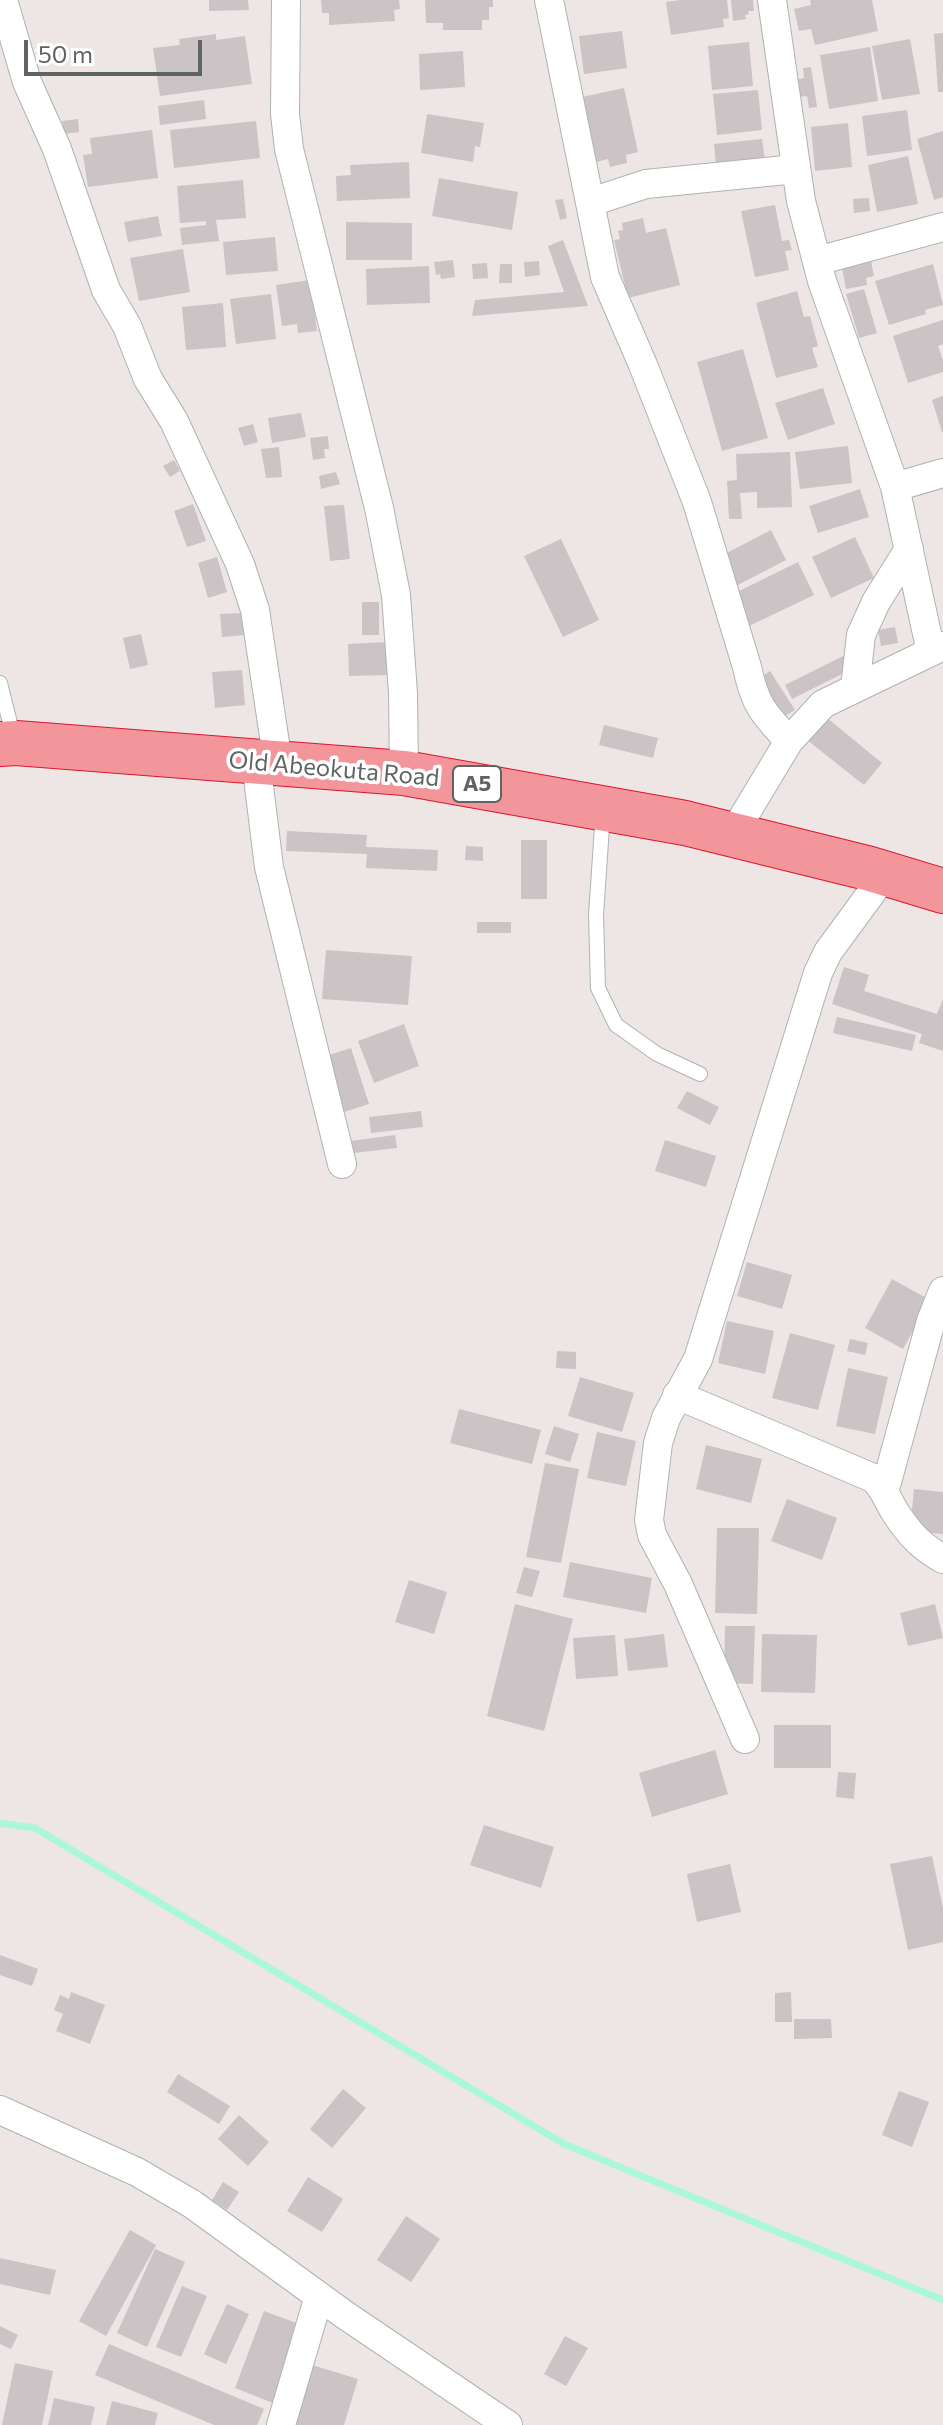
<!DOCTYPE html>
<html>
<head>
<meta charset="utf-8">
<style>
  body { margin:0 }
  #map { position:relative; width:943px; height:2425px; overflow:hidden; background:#eee5e5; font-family:Commissioner,sans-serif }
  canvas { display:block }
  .scale { position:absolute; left:24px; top:40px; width:178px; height:36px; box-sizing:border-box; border:4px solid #5d6462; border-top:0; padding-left:10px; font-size:24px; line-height:28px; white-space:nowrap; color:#5d6462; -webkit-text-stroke:6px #fff; paint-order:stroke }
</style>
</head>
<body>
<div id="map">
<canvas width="943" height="2425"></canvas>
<div class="scale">50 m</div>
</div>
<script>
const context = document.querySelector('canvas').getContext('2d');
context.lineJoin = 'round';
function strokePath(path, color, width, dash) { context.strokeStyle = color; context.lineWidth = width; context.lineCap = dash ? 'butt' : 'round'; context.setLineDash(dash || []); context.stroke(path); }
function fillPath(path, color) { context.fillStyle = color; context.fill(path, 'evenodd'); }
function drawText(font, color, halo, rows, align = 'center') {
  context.font = font + ' Commissioner,sans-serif'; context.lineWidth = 7; context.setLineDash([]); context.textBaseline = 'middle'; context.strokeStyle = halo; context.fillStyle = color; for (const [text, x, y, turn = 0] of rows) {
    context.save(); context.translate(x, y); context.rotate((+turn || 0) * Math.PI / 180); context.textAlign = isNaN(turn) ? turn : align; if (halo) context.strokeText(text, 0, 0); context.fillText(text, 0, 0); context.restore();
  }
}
const stream = new Path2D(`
  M0 1823 35 1828 564 2144 943 2300`);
const building = new Path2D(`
  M209 0H248L249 10 209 11Z
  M321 0H399L400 9 394 10 395 21 329 25V13H322Z
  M425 0H493V7H489V20H482V30H443V23H426Z
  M680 0H727L729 18 723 19 724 27 671 35 666 2Z
  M731 0H753L754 11H748L749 14 745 15 746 19 733 21Z
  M810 0H872L878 31 815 45 811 29 799 31 794 9 811 5Z
  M622 31 627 68 584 74 579 36Z
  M943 33V92H938L934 34Z
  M216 34V40L245 36 252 84 160 96 153 48 180 45 179 39Z
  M910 39 920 94 882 100 872 46Z
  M749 42 753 86 712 90 708 46Z
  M870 47 878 101 829 109 820 55Z
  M463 51 465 87 420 90 419 54Z
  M811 67 817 107 809 108 807 96 798 97 795 80 804 78 803 68Z
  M624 88 638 152 626 155 627 163 610 167 608 159 596 162 582 97Z
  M758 90 762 130 717 135 713 94Z
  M204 100 206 119 160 125 158 106Z
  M907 110 912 150 867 156 862 116Z
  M427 114 484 123 480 147 475 146 473 162 421 153Z
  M78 119 79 132 64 134 62 121Z
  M256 121 260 158 174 168 170 130Z
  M848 123 852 167 815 171 811 127Z
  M152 130 158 178 88 187 83 155 92 154 90 138Z
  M943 131V197L934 200 917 139Z
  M762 139 765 160 716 165 714 144Z
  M908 156 918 204 877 212 868 165Z
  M409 162 410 198 337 201 336 176 351 175 350 165Z
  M439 178 518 192 512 230 432 216Z
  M243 180 246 218 216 220 219 241 182 245 180 228 206 225V221L180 223 177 186Z
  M869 198 870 211 854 213 853 199Z
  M563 199 567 218 560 220 555 200Z
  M775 205 782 241 789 240 792 250 785 251 789 270 755 277 741 211Z
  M158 216 162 236 128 242 124 222Z
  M643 218 646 233 666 228 680 285 628 298 614 240 620 239 618 231 623 230 622 223Z
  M346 222 412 223V260H346Z
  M275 237 278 271 226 275 223 242Z
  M563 240 588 306 472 316 475 300 564 292 548 246Z
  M183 249 190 292 139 301 130 258Z
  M870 256 874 276 866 278 867 285 846 289 841 262Z
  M453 260 455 277 441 279 440 274 436 275 434 262Z
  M539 261 540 275 525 277 524 262Z
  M487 263 488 278 473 279 472 264Z
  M500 264H512V283H499Z
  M933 264 943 305 925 310 926 314 889 325 875 281Z
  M429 266 430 303 367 305 366 269Z
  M310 280 317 331 298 333 297 324 282 326 276 285Z
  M864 289 877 333 859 338 846 294Z
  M797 291 804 317 810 316 818 346 812 348 818 367 776 378 756 303Z
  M271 294 276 339 236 344 230 299Z
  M223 303 226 347 186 350 182 307Z
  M943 320V344L938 346 943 360V372L908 383 893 336Z
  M743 349 768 438 722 451 697 362Z
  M823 388 835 424 788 440 775 403Z
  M943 396V432H942L932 400Z
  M301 413 306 437 272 443 268 418Z
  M253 424 258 442 244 446 238 428Z
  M328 436 329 449H324L325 458 313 460 310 438Z
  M848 446 852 483 800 489 795 452Z
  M279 447 282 477 266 478 261 449Z
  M790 452 792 507 757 508V492L740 493 742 519H729L727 481 737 480 736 454Z
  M174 460 180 471 170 477 163 466Z
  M336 472 340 484 321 489 319 476Z
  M860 489 869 517 818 533 809 506Z
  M193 504 206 541 187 547 174 511Z
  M344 505 350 559 330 561 324 506Z
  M771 530 786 560 734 587 719 557Z
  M855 537 874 578 831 598 812 557Z
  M561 539 599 620 563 637 524 556Z
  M217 557 227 592 208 598 198 563Z
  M798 562 814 595 747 627 731 595Z
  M362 602H379V635H362Z
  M244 613 246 635 222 637 220 614Z
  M895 627 898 643 881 646 878 630Z
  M141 634 148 665 130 669 123 638Z
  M386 642 387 675 349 676 348 644Z
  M843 656 850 670 792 699 785 685Z
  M242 670 245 705 215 708 212 672Z
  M770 671 795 710 780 719 755 681Z
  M826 717 882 763 864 785 807 740Z
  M604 725 658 738 653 758 599 745Z
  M287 831 367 835 366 847 438 850 437 871 366 868 367 854 286 851Z
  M521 840H547V899H521Z
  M466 846 483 847V861L465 860Z
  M477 922H511V933H477Z
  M326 950 412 956 408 1005 322 999Z
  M844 967 869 975 864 991 937 1014 943 999V1051L919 1043 922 1034 832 1004Z
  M837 1017 916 1035 912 1051 833 1033Z
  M404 1024 419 1066 374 1083 358 1041Z
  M351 1048 369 1104 344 1112 326 1056Z
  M687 1091 719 1107 710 1125 677 1108Z
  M421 1111 423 1127 371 1133 369 1117Z
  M395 1135 397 1148 345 1154 343 1142Z
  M665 1140 716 1156 706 1187 655 1171Z
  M747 1262 792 1275 782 1309 737 1296Z
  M892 1279 930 1300 903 1349 865 1328Z
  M727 1321 774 1331 765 1374 718 1363Z
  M790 1333 835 1345 818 1410 772 1398Z
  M850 1339 868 1343 865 1355 847 1351Z
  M557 1351 576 1352V1369L556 1368Z
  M848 1368 888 1377 875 1434 836 1426Z
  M580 1377 634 1393 622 1432 568 1416Z
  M459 1409 541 1430 532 1464 450 1443Z
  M554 1426 579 1434 570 1462 545 1454Z
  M597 1432 636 1441 626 1486 587 1478Z
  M706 1445 762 1459 751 1503 696 1489Z
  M545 1463 579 1469 561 1563 526 1557Z
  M914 1489 943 1492V1534L910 1531Z
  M787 1499 837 1518 822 1560 771 1541Z
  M717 1528H759L757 1614 715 1613Z
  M570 1562 652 1578 646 1613 563 1597Z
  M524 1567 540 1571 532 1597 516 1593Z
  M409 1580 447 1592 434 1634 395 1622Z
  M515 1604 573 1619 544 1731 487 1716Z
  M935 1604 943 1638 908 1646 900 1613Z
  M725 1626H755L753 1684 724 1683Z
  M664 1634 668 1667 628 1671 624 1639Z
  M762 1634 817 1635 815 1693 761 1692Z
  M615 1635 618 1676 576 1679 573 1638Z
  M774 1725H831V1768H774Z
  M715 1750 728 1794 652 1817 639 1773Z
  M838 1772 856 1773 854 1799 836 1797Z
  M484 1825 554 1847 541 1888 470 1865Z
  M932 1856 943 1908V1942L908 1950 890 1864Z
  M730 1864 741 1912 697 1922 687 1874Z
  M0 1955 38 1969 32 1986 0 1975Z
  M71 1992 105 2005 90 2044 56 2031 63 2014 54 2010 60 1995 69 1999Z
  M791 1992 792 2022H775V1993Z
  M794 2019H831L832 2038 794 2039Z
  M178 2074 230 2106 219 2124 167 2092Z
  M343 2089 366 2108 332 2148 310 2129Z
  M899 2091 929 2102 912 2147 882 2135Z
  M239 2115 269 2142 248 2166 218 2139Z
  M308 2177 343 2199 322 2232 287 2211Z
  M223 2182 239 2192 227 2210 212 2200Z
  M406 2216 440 2239 411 2282 377 2260Z
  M130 2230 156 2245 106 2336 79 2321Z
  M155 2249 185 2262 147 2347 117 2333Z
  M0 2258 56 2270 50 2295 0 2284Z
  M182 2286 207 2296 181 2357 156 2347Z
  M227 2304 249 2314 226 2364 204 2354Z
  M264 2311 302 2325 273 2403 235 2388Z
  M0 2326 18 2335 11 2349 0 2344Z
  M565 2336 588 2348 566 2386 544 2374Z
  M109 2344 264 2409 257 2425H214L95 2375Z
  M15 2363 53 2371 42 2425H2Z
  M312 2365 358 2379 344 2425H294Z
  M54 2398 95 2407 91 2425H48Z
  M112 2401 158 2413 155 2425H106Z`);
const lane = new Path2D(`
  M0 683 14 739
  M603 812 596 915 598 988 616 1025 657 1054 700 1074`);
const street = new Path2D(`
  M3 0 27 82 57 149 106 290 127 326 148 379 174 421 240 564 255 610 278 763
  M286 0 285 114 289 149 379 508 396 595 403 693 404 773
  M549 0 605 277 643 365 697 502 747 667C755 705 763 713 789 741
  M772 0 801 201 822 281 895 487 931 652
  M591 202 646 184 796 169
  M817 261 943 227
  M895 487 943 473
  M855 688 861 635 876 602 909 549
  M256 762 269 867 342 1164
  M733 834 789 741 823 704 943 646
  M677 1395 873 1478C885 1489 888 1502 897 1515 911 1536 922 1547 943 1559
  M885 1489 931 1321 943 1291
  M745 1739 678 1584 652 1535 649 1520 658 1443 666 1418 698 1359 818 973 828 952 886 873
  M0 2110 137 2172 192 2204 345 2315 508 2425
  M281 2425 319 2296`);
const highway = new Path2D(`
  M0 744 16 743 404 773 685 823 867 868 943 891`);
const shields = [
  [477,784,48]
];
const shieldNames = [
  ["A5",477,784]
];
const streetNames = [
  ["Old Abeokuta Road",334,769,5]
];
strokePath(stream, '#abf7dc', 7);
fillPath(building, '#cbc3c5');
strokePath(lane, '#aeb3b3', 16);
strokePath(street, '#aeb3b3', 30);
strokePath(highway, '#de152c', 46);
strokePath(lane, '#fff', 14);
strokePath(street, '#fff', 28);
strokePath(highway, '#f3969b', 44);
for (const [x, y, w] of shields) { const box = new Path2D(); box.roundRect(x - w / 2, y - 18, w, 36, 6); context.fillStyle = '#fff'; context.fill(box); strokePath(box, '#5d6462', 2); }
drawText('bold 22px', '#5d6462', null, shieldNames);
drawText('24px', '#5d6462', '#fff', streetNames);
</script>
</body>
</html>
